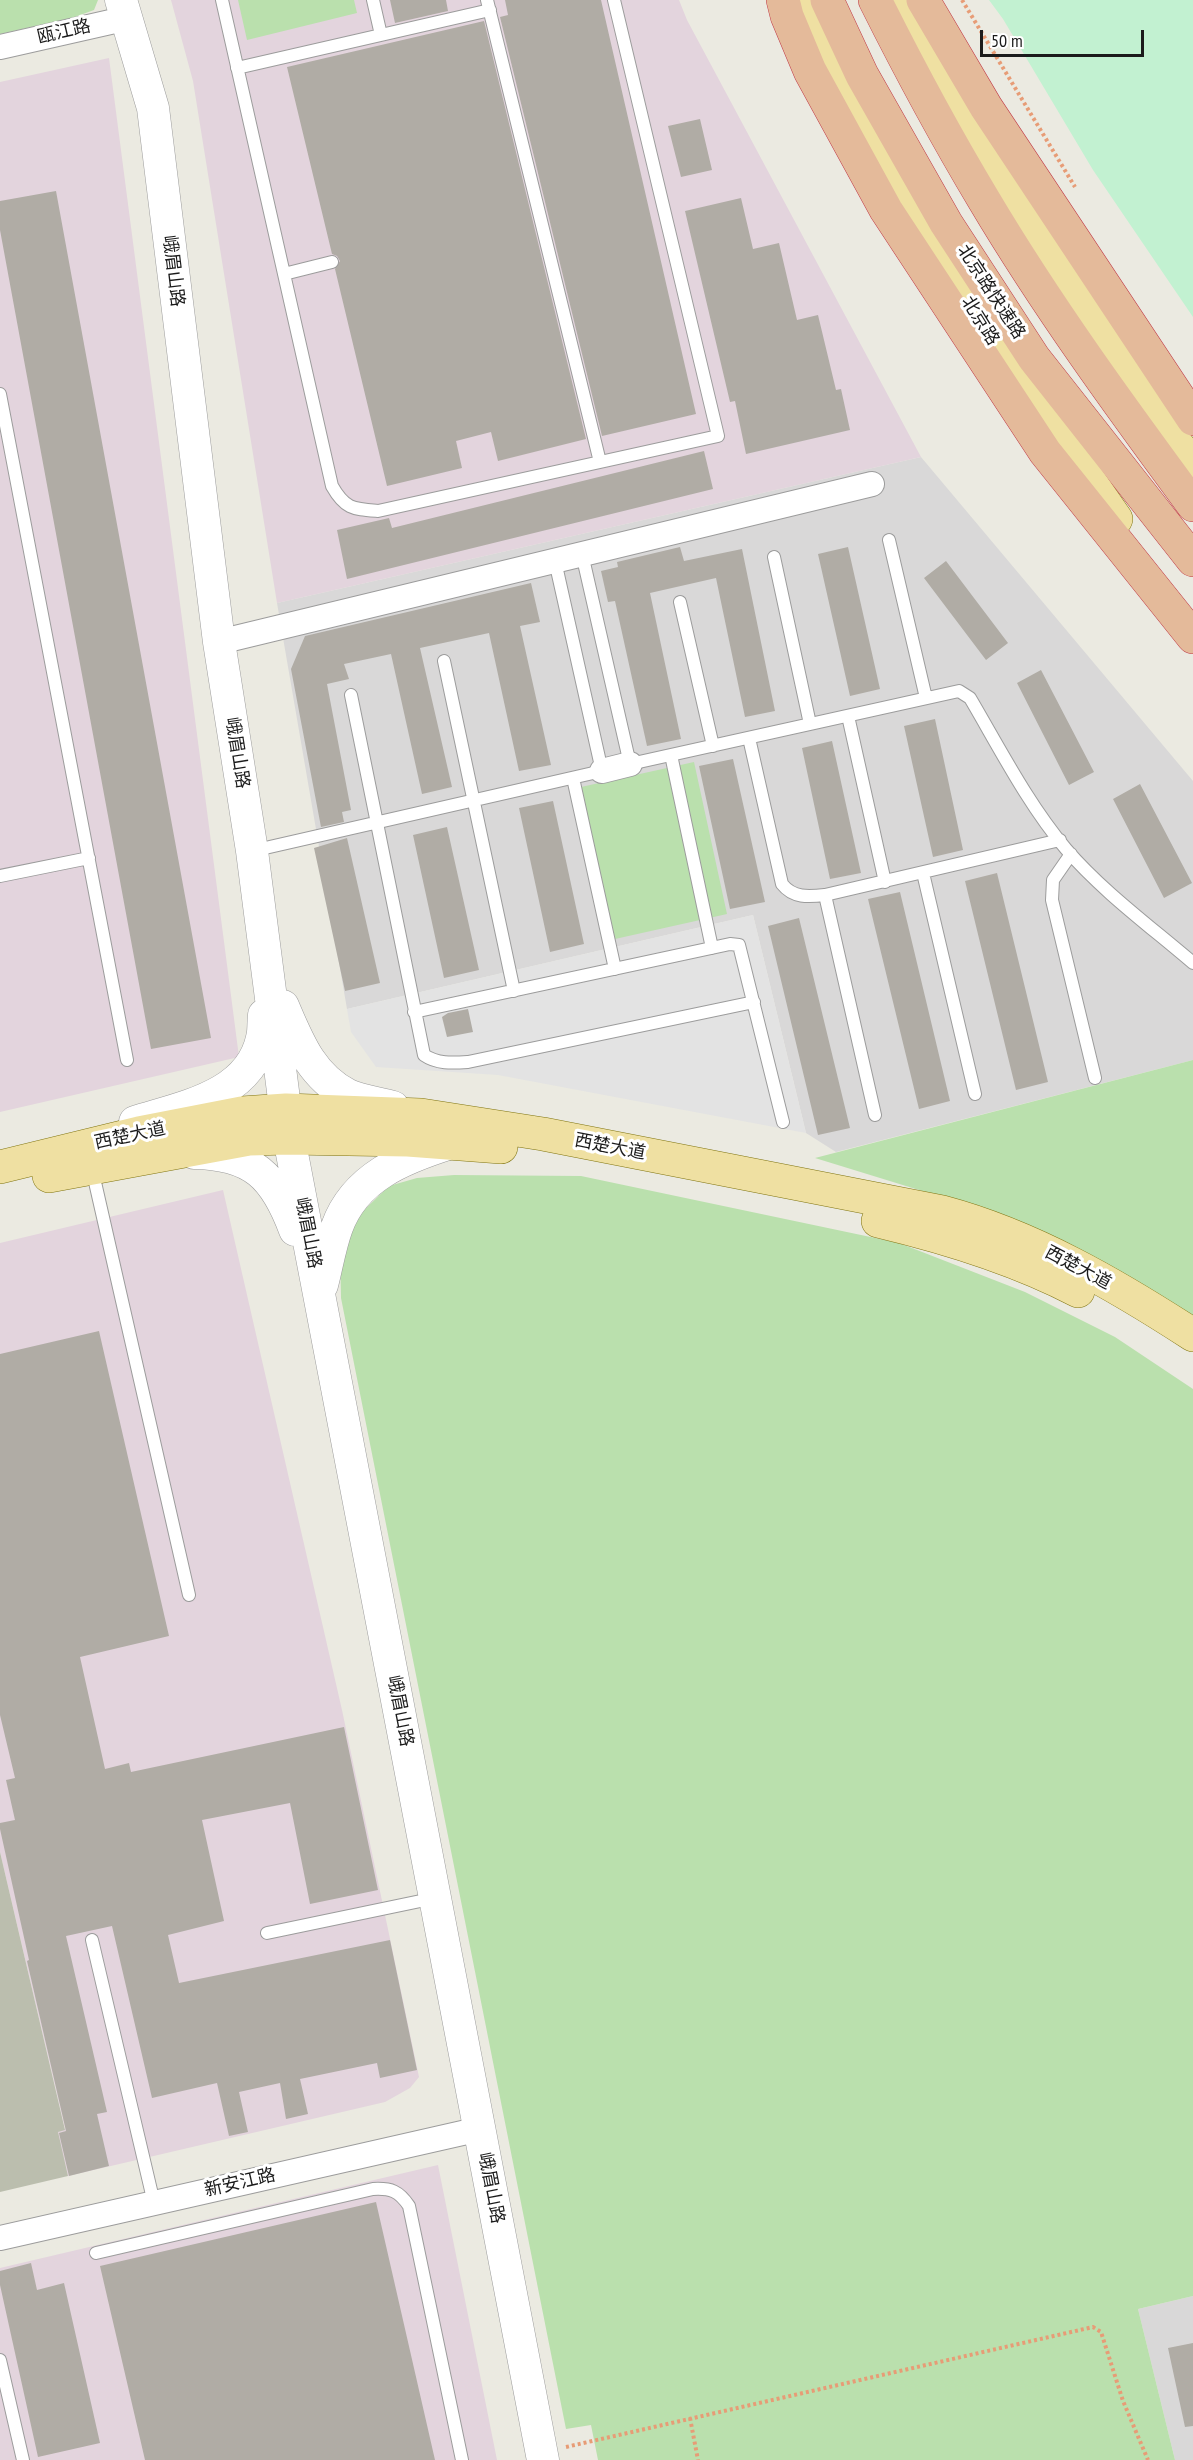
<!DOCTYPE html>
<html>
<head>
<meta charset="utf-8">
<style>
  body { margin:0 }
  #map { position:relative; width:1193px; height:2460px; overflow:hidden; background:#ebeae1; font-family:"PT Sans Narrow",sans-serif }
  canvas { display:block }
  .scale { position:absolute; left:980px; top:30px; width:164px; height:27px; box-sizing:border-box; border:3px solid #1b1b1b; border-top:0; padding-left:8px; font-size:18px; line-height:21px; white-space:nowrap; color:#1b1b1b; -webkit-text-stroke:4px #fff; paint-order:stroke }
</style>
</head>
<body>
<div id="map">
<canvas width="1193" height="2460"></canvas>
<div class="scale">50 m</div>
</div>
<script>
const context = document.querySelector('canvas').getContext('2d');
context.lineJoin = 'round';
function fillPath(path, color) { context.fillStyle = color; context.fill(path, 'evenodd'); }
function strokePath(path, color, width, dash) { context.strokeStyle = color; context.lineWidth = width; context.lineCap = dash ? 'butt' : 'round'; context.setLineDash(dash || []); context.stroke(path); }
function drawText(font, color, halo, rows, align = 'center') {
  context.font = font + ' "PT Sans Narrow","Noto Sans SC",sans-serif'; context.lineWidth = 6; context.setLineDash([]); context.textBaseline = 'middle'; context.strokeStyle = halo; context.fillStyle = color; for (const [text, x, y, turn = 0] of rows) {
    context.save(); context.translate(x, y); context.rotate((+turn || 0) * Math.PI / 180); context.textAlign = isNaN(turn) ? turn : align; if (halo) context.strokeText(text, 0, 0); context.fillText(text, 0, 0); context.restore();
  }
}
const residential = new Path2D(`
  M921 457 1193 781V1060L836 1152 806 1133 753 915 347 1009 277 603Z
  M1193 2296V2460H1175L1138 2309Z`);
const industrial = new Path2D(`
  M171 0H679L687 20 921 457 277 603 193 81Z
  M109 58 239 1057 0 1112V82Z
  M223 1190 342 1710 419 2077 410 2088 385 2102 68 2176 57 2132 65 2129 0 1852V1243Z
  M438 2165 497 2460H0V2268Z`);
const construction = new Path2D(`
  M0 1852 65 2130 58 2132 68 2176 0 2192Z`);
const grass = new Path2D(`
  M0 0H98L94 10 72 18 0 34Z
  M238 0H354L357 13 247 40Z
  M694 762 727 914 615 939 581 787Z
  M1193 1060V1325L932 1194 815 1158Z
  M454 1175 581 1176 899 1243 1025 1292 1115 1337 1193 1389V2296L1138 2309 1175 2460H598L591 2425 566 2429 341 1298 340 1249 360 1214 389 1186 417 1178Z`);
const park = new Path2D(`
  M989 0H1193V317L1093 170 1003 19Z`);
const parking = new Path2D(`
  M753 915 806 1133 498 1075 376 1067 351 1032 347 1009Z`);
const building = new Path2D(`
  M390 0H446L448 11 395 23Z
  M505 0H601L696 414 602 436 500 17 508 15Z
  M484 21 586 439 498 461 491 432 456 441 462 468 387 486 335 269 340 261 337 256 332 254 287 67Z
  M700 119 712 170 681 177 668 126Z
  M56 191 211 1038 151 1049 0 230V201Z
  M741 198 753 249 779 243 797 320 818 315 836 390 841 389 850 430 746 454 735 401 730 402 685 211Z
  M704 451 713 489 347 579 337 530 389 518 392 528Z
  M680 547 684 561 742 549 775 711 745 717 716 578 650 593 681 739 647 746 615 601 608 602 601 571 618 567 617 562Z
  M848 547 880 689 850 696 818 554Z
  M946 561 1008 643 986 660 924 578Z
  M531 583 540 622 520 626 551 765 519 771 489 633 420 648 452 787 422 794 391 654 344 664 349 679 327 684 351 810 342 812 344 822 321 827 291 669 305 636Z
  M1041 670 1094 772 1069 785 1017 683Z
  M935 719 963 850 933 857 904 726Z
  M832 741 861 873 830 879 802 748Z
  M733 759 765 902 730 909 699 766Z
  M1140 784 1192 883 1164 898 1113 799Z
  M553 801 584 944 550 952 519 808Z
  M447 827 479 970 444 978 413 835Z
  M347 838 380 983 345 991 314 848Z
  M997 873 1048 1082 1016 1090 965 881Z
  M900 892 950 1101 919 1109 868 899Z
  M799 918 850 1128 818 1135 768 926Z
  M468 1009 473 1032 447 1037 442 1017 448 1013Z
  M99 1331 169 1636 80 1657 105 1769 129 1763 131 1772 344 1727 378 1890 310 1904 290 1803 202 1820 224 1921 168 1935 179 1983 390 1940 417 2070 380 2078 377 2063 300 2079 308 2114 286 2119 280 2083 239 2092 248 2132 229 2136 217 2083 152 2098 112 1926 66 1936 107 2112 97 2114 109 2166 69 2176 59 2133 66 2131 27 1961 29 1960 0 1829V1823L15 1820 6 1780 15 1778 0 1715V1354Z
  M376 2202 435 2460H145L100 2266Z
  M31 2263 37 2290 64 2283 100 2443 38 2457 0 2285V2271Z
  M1193 2343V2426L1185 2427 1168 2348Z`);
const path = new Path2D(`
  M962 0 1075 187
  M690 2418 698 2460
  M566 2447 1093 2327 1101 2332 1123 2401 1148 2460`);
const service = new Path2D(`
  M222 0 332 486C345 509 353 509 378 511L718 436 614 0
  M373 0 381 35
  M487 0 600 462
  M237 68 490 10
  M284 274 332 262
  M0 394 127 1060
  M889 540 926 698
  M582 554 630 764 959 691 970 698C1000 749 1028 804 1066 849 1102 891 1151 927 1193 963
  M774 557 810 724
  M680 602 713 746
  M444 661 514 991
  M351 695 424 1055C437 1064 452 1063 468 1062L754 1002
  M848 716 885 882
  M749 738 782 884C793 898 808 897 825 895L1060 840
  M671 755 712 948
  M573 778 615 969
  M252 851 602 771 555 561
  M1071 854 1053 880 1052 900 1095 1078
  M923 873 975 1094
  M0 876 89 858
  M825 895 875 1115
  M414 1012 730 944 739 945 783 1122
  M92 1169 189 1595
  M267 1933 435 1898
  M92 1940 154 2203
  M96 2253 373 2189C391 2188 399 2191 409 2206L462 2460
  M0 2360 23 2460`);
const minor = new Path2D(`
  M0 47 128 18
  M219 642 872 484
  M602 771 630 764
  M0 2238 480 2129`);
const tertiary = new Path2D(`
  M121 0 153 108 219 642 252 851 289 1138 543 2460
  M283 1006C298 1041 311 1076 348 1095 361 1101 379 1103 393 1107
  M135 1122C182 1107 250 1096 262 1038 264 1031 263 1022 264 1015
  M194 1153C253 1154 275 1176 295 1230
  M322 1285C327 1266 330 1246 337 1227 355 1177 403 1158 451 1143`);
const primary = new Path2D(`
  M809 0 891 169 983 328 1116 519
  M899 0 958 112 1156 418 1193 465
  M0 1167 139 1133 242 1113 286 1110 421 1115 543 1134 942 1212C1032 1236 1116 1285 1193 1335
  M49 1176 249 1139 289 1138 408 1140 501 1147
  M878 1221C945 1237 1017 1259 1078 1291`);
const trunk = new Path2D(`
  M783 0 787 16 810 71 886 210 1045 452 1193 637
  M827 0 862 75 946 223 1034 358 1193 560
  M875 0C909 68 945 135 984 200 1047 306 1120 406 1193 505
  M923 0 986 107 1193 419`);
const streetNames = [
  ["瓯江路",64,32,-13],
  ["峨眉山路",173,271,83],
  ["北京路快速路",991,292,57],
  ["北京路",980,321,58],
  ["峨眉山路",237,753,81],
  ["西楚大道",130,1136,-12],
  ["西楚大道",610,1147,11],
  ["峨眉山路",308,1233,79],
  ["西楚大道",1078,1268,28],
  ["峨眉山路",400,1711,79],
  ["新安江路",240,2183,-13],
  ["峨眉山路",491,2188,79]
];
fillPath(residential, '#d9d8d8');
fillPath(industrial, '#e3d4dd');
fillPath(construction, '#bbbeae');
fillPath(grass, '#bae0ad');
fillPath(park, '#c2f1d1');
fillPath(parking, '#e3e3e3');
fillPath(building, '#b0aca5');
strokePath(service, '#9c9c9c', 14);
strokePath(minor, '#9c9c9c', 26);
strokePath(tertiary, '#9c9c9c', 33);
strokePath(primary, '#807512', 34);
strokePath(trunk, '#bf3947', 34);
strokePath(path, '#e79c76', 4, [3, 3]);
strokePath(service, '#fff', 12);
strokePath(minor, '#fff', 24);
strokePath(tertiary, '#fff', 32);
strokePath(primary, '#efe0a2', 33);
strokePath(trunk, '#e4ba9a', 33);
drawText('18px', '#1b1b1b', '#fff', streetNames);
</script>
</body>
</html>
